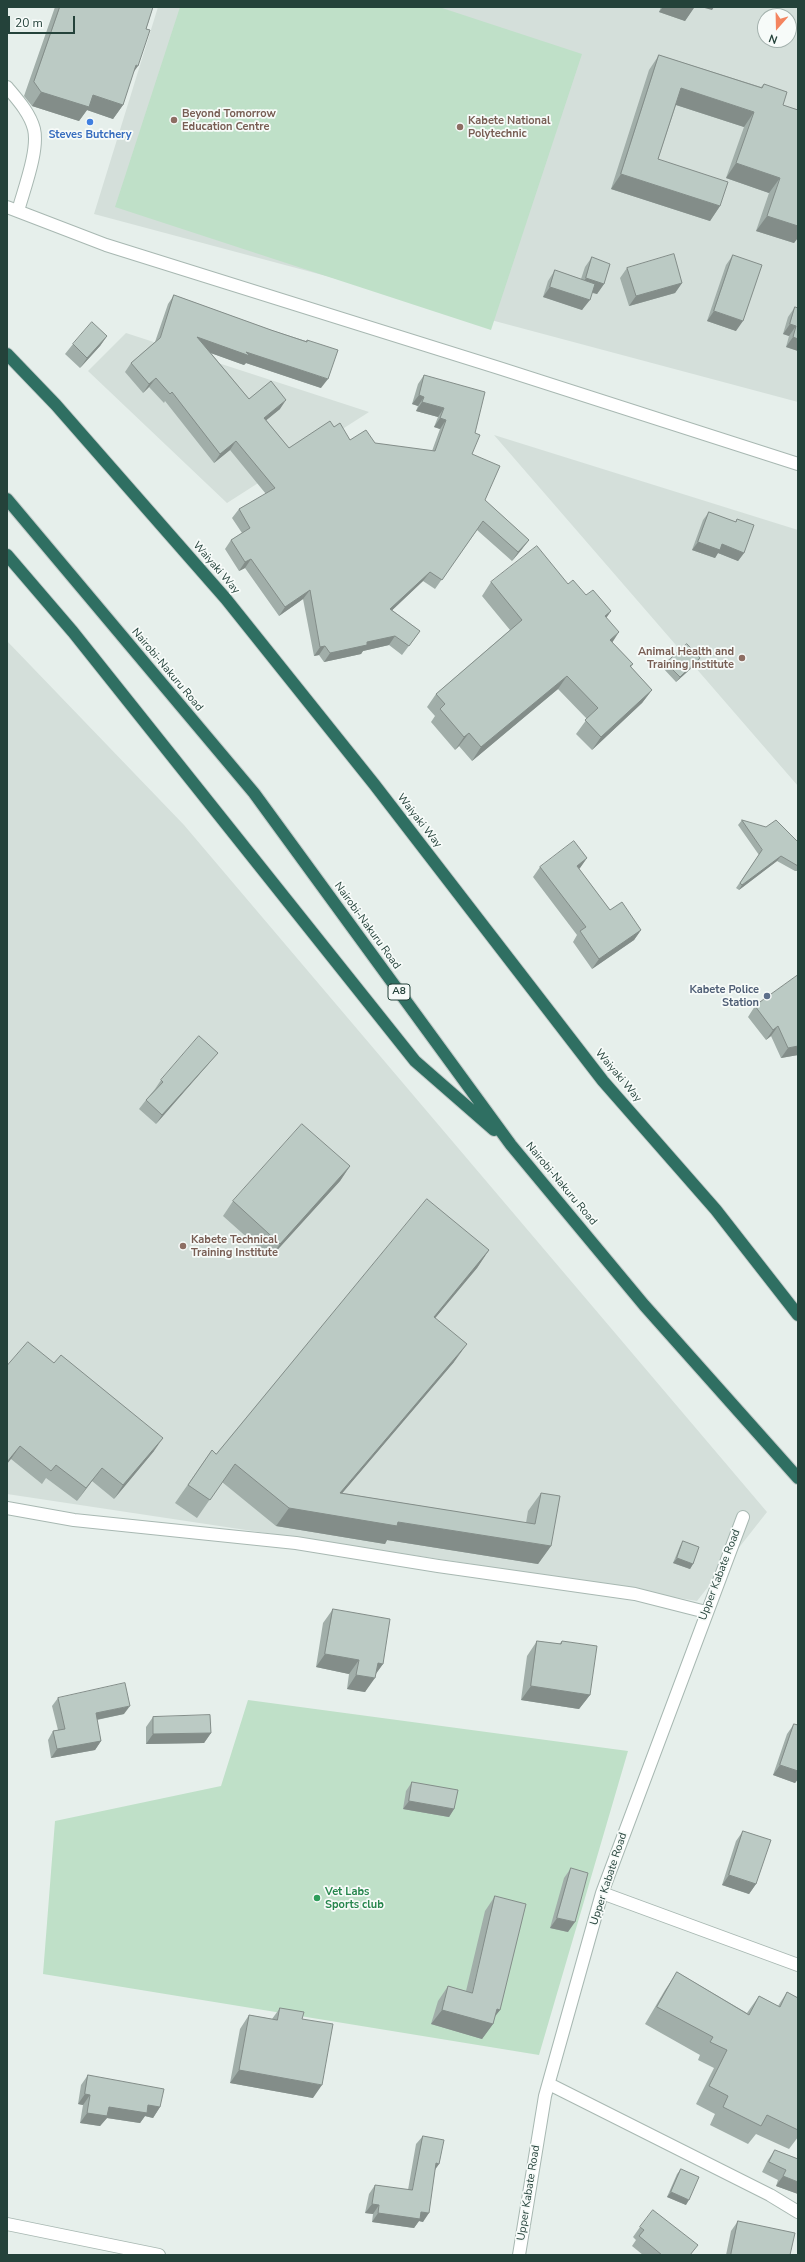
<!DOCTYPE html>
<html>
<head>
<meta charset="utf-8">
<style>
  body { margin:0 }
  #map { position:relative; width:805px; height:2262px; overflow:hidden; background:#e6efeb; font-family:"Nunito Sans",sans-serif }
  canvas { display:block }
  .frame { position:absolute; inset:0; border:8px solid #24423a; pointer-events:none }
  .north { position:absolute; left:757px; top:8px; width:40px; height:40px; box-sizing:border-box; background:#f7fbf9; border:1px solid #a3b1ad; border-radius:50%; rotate:200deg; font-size:11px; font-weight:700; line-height:16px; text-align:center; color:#24423a }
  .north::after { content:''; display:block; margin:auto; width:14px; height:18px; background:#f4845f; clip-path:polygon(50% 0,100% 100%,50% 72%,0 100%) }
  .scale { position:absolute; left:8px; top:16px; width:67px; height:18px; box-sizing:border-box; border:2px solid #24423a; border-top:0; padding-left:5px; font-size:12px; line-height:14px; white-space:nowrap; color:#24423a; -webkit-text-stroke:3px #f7fbf9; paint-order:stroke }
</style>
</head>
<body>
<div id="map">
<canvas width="805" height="2262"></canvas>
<div class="frame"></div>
<div class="north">N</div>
<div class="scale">20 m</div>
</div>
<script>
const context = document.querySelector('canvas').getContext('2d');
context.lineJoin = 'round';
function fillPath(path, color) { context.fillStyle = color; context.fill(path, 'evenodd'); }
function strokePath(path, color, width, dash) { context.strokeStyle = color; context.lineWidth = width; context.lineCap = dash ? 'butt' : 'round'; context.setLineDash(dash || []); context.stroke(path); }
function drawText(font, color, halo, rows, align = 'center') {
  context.font = font + ' "Nunito Sans",sans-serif'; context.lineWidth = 3.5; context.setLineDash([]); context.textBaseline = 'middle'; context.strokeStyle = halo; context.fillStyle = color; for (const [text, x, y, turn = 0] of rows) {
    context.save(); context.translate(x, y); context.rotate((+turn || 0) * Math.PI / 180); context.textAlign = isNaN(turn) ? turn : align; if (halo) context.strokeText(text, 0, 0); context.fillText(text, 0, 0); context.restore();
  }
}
const built = new Path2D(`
  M158 7H798V402L94 214ZM765 16H789V40H765Z
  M126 333 369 412 227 503 88 371Z
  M494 435 798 530V786Z
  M7 641 184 825 767 1512 697 1601 465 1563 7 1494Z`);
const green = new Path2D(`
  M180 7H439L582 54 491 330 115 207Z
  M248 1700 628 1751 539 2055 43 1974 55 1821 221 1786Z`);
const minor = new Path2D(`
  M7 87C17 99 30 113 34 129 39 150 24 189 18 211
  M7 207 106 245 499 368 798 464
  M7 1508 74 1520 296 1543 438 1566 635 1594 706 1612
  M602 1893 798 1965
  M549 2084 770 2195 798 2212
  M7 2224 159 2255
  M519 2255 545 2096 602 1893 743 1517`);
const highway = new Path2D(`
  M7 354 56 405 226 599 374 784 603 1081 716 1210 798 1315
  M7 499 254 793 511 1145 644 1305 798 1478
  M7 555 73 632 415 1061 494 1130`);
const wall = new Path2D(`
  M55 7H153L123 105 113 119 87 110 79 121 32 106 24 96Z
  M661 7H694L685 21 659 12Z
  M659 55 761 87 764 84 783 105 798 110V240L797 239 794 243 756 231 769 193 726 178 744 127 676 105 658 159 720 206 710 221 611 189 649 70Z
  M733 255 736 331 707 321 726 265Z
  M592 257 604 284 597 294 592 293 582 310 543 297 548 281 555 270 581 279 585 267Z
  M627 268 682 283 675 293 629 306 620 278Z
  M174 295 271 330 306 341 307 340 321 388 246 363 244 365 211 353 249 399 280 409 266 420 289 448 334 427 350 440 432 451 440 429 434 427 438 417 416 411 418 406 412 404 418 384 424 375 475 433 472 454 485 500 529 540 522 549 512 561 477 530 435 589 423 581 392 610 420 631 402 655 389 645 363 651 361 654 324 662 319 655 314 656 303 599 279 616 245 568 239 571 225 549 231 540 242 533 232 518 239 509 266 494 230 450 214 463 165 401 164 403 149 387 143 393 125 372 131 363 155 342 168 304Z
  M795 307 798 351 786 347 789 336 783 334 788 317Z
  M107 336 100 346 80 368 65 354 73 344Z
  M709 512 735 522 737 519 744 553 738 561 718 553 715 558 692 550 703 520Z
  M491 582 568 584 586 595 611 611 606 618 612 642 633 664 631 667 652 690 642 703 592 750 576 734 587 719 558 689 472 761 459 746 455 750 431 722 435 716 427 707 436 694 510 630 482 596Z
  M700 658 697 663 676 682 663 668 666 663Z
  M742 820 798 842V871H795L777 861 739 890 736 888 759 855 738 825Z
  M587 858 579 869 610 910 641 930 634 940 592 969 573 942 577 935 533 877 540 867Z
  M798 975V1055L781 1058 771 1036 766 1040 748 1017 755 1006Z
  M211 1061 156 1124 139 1109 146 1100 155 1089 161 1080Z
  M350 1166 340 1181 270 1258 223 1216 233 1201Z
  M489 1250 477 1268 435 1318 454 1362 342 1493 526 1523 528 1511 541 1493 551 1546 538 1564 387 1540 385 1544 276 1526 222 1482 197 1518 175 1503 212 1450 216 1454Z
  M7 1366 154 1451 114 1499 92 1481 77 1501 46 1478 42 1484 11 1459Z
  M683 1541 693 1564 690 1569 673 1563 680 1546Z
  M333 1609 383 1664 376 1673 365 1692 347 1689 349 1674 316 1667 323 1623Z
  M537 1641 559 1644 562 1641 590 1695 579 1709 521 1700 527 1656Z
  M58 1698 124 1714 97 1720 101 1741 95 1750 51 1758 48 1740 53 1731 58 1730 52 1706Z
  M153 1717 211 1733 204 1743 146 1744V1727Z
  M794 1724 798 1725V1779L795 1783 773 1775 787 1734Z
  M412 1782 454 1809 449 1817 403 1809 406 1791Z
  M743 1831 756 1884 749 1894 722 1885 736 1841Z
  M571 1868 568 1932 550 1928 564 1878Z
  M495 1896 500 2010 494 2017 493 2024 482 2039 431 2024 438 2001 448 1986 466 1991 485 1911Z
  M677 1972 747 2013 759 1996 778 2006 787 1992 798 1998V2137L789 2149 756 2134 748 2144 710 2125 715 2114 696 2104 714 2068 698 2060 700 2055 645 2024 665 1990Z
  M280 2008 302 2019 313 2098 230 2083 240 2029 249 2015 272 2019Z
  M88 2075 160 2107 153 2118 145 2116 140 2123 107 2118 100 2126 80 2123 83 2105 78 2104 81 2085Z
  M423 2136 439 2164 435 2170 423 2222 419 2221 414 2228 372 2222 373 2214 365 2213 369 2194 375 2185 408 2190 416 2144Z
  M775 2150 798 2159V2194L776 2186 778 2180 762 2172 768 2160Z
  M681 2169 686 2205 667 2197 677 2174Z
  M738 2221 790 2255H726L731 2231Z
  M640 2227 691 2255H643L632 2246 636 2240 633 2237Z`);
const shadedWall = new Path2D(`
  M663 7H692L694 8 685 21 659 12Z
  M701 7H714L712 10Z
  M136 65 138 66 128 80Z
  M681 88 754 112 744 127 670 103Z
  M41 92 93 95 123 105 113 119 87 110 79 121 32 106Z
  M736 163 780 178 769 193 726 178Z
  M621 174 720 206 710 221 611 189Z
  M767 216 798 226V240L797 239 794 243 756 231Z
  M586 278 604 284 597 294 579 288Z
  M682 283 675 293 629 306 636 296Z
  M550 287 590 300 582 310 543 297Z
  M714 311 743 321 736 331 707 321Z
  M790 324 796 326 789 336 783 334Z
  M107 336 100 346 80 368 87 358Z
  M197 337 246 352 328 379 321 388 246 363 244 365 191 346Z
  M793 337 798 339V351L786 347Z
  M156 378 149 387 143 393 149 384Z
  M419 395 424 397 418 406 412 404Z
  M286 400 280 409 258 427 264 418Z
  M422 402 444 408 438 417 416 411Z
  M440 418 446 420 440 429 434 427Z
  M236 441 230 450 214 463 220 454Z
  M529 540 522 549 512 561 518 552Z
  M698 542 722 544 744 553 738 561 718 553 715 558 692 550Z
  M251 559 245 568 239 571 245 562Z
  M430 572 423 581 384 618 390 609Z
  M310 590 303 599 279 616 285 607Z
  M611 611 602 624 605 616Z
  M619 632 610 646V640Z
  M395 636 389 645 363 651 361 654 324 662 330 653 367 642Z
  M325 646 319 655 314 656 320 647Z
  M700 658 697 663 676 682 680 677Z
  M567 676 558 689 472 761 481 747Z
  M652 690 642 703 592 750 601 737Z
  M469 733 459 746 455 750 464 737Z
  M781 856 777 861 739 890 742 885Z
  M587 858 580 868 570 876 577 866Z
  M641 930 634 940 592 969 599 959Z
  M778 1026 771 1036 766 1040 773 1030Z
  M798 1046V1055L781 1058 788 1048Z
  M218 1053 211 1061 156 1124 162 1115Z
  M350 1166 340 1181 270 1258 280 1244Z
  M489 1250 477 1268 421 1335 434 1317Z
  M467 1344 454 1362 327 1511 340 1493Z
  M163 1438 154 1451 114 1499 123 1485Z
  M20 1446 11 1459 7 1464V1462Z
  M102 1468 92 1481 77 1501 86 1488Z
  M289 1508 398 1522 551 1546 538 1564 387 1540 385 1544 276 1526Z
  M677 1558 693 1564 690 1569 673 1563Z
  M325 1654 359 1660 349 1674 316 1667Z
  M378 1663 383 1664 373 1678Z
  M356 1675 375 1678 365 1692 347 1689Z
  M531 1686 590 1695 579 1709 521 1700Z
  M130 1706 124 1714 90 1721 96 1713Z
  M211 1733 204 1743 146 1744 153 1734Z
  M101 1741 95 1750 51 1758 57 1749Z
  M780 1765 798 1771V1779L795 1783 773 1775Z
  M409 1801 454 1809 449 1817 403 1809Z
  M729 1875 756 1884 749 1894 722 1885Z
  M557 1918 575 1922 568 1932 550 1928Z
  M497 2009 500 2010 490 2023 493 2024 482 2039 431 2024 442 2010Z
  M239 2070 322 2085 313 2098 230 2083Z
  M85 2094 90 2095 83 2105 78 2104Z
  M148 2105 160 2107 153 2118 145 2116 140 2123 107 2118 100 2126 80 2123 87 2113 109 2107Z
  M436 2163 439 2164 433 2172Z
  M783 2176 798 2182V2194L776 2186Z
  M671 2192 689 2200 686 2205 667 2197Z
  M372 2204 379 2205 373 2214 365 2213Z
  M421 2212 429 2213 423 2222 419 2221 414 2228 372 2222 378 2213Z`);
const building = new Path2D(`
  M60 7H153L146 29 150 30 138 66 136 65 123 105 93 95 89 107 41 92 34 82Z
  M659 55 762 88 764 84 787 92 783 105 798 110V226L767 216 780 178 736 163 754 112 681 88 658 159 728 182 720 206 621 174Z
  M674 254 682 283 636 296 627 268Z
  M733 255 762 265 743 321 714 311Z
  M592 257 610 264 604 284 586 278Z
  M555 270 595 284 590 300 550 287Z
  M174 295 271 330 307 342V340L338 350 328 379 246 352 250 356 197 337 249 399 271 381 286 400 264 418 289 448 330 421 334 427 340 423 350 440 366 430 375 443 435 451 446 420 440 418 444 408 422 402 424 397 419 395 424 375 485 392 475 433 480 435 472 454 500 466 485 500 529 540 518 552 483 521 442 580 430 572 390 609 420 631 409 646 395 636 367 642V645L330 653 325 646 320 647 310 590 285 607 251 559 245 562 231 540 250 528 239 509 275 488 236 441 220 454 172 392 170 394 156 378 149 384 131 363 160 338Z
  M795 307 798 308V339L793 337 796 326 790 324Z
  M92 322 107 336 87 358 73 344Z
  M709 512 736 522 737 519 754 525 744 553 722 544 720 550 698 542Z
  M537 546 568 584 573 580 586 595 593 590 611 611 605 616 619 632 610 640 633 664 630 666 652 690 601 737 585 720 598 708 567 676 481 747 469 733 464 737 440 709 445 704 436 694 522 620 491 582Z
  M687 644 700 658 680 677 666 663Z
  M742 820 766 827 776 820 798 842V866L781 856 742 885 740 883 762 850Z
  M574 841 587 858 577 866 610 910 622 902 641 930 599 959 580 931 586 927 540 867Z
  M798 975V1046L788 1048 778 1026 773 1030 755 1006Z
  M199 1036 218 1053 162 1115 146 1100 163 1082 161 1080Z
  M302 1124 350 1166 280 1244 233 1201Z
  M427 1199 489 1250 434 1317 467 1344 340 1493 535 1524 541 1493 560 1496 551 1546 398 1522 397 1526 289 1508 235 1464 210 1500 188 1485 212 1450 216 1454Z
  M28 1342 54 1363 61 1355 163 1438 123 1485 102 1468 86 1488 56 1465 51 1471 20 1446 7 1462V1366Z
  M683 1541 699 1547 693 1564 677 1558Z
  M333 1609 390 1619 383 1664 378 1663 375 1678 356 1675 359 1660 325 1654Z
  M537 1641 561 1644 562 1641 597 1646 590 1695 531 1686Z
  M125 1683 130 1706 96 1713 101 1741 57 1749 53 1731 65 1729 58 1698Z
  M210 1715 211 1733 153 1734V1717Z
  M794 1724 798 1725V1771L780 1765Z
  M412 1782 458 1790 454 1809 409 1801Z
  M743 1831 771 1840 756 1884 729 1875Z
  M571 1868 588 1873 575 1922 557 1918Z
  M495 1896 526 1904 500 2010 497 2009 493 2024 442 2010 448 1986 472 1993Z
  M677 1972 749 2015 759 1996 780 2007 787 1992 798 1998V2130L767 2115 761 2126 723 2107 728 2096 709 2086 727 2050 710 2042 713 2037 657 2007Z
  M280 2008 304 2012 302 2019 333 2024 322 2085 239 2070 249 2015 277 2020Z
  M88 2075 164 2089 160 2107 148 2105 147 2113 109 2107 107 2116 87 2113 90 2095 85 2094Z
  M423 2136 444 2140 439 2164 436 2163 429 2213 421 2212 420 2219 378 2213 379 2205 372 2204 375 2185 412 2190Z
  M775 2150 798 2159V2182L783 2176 786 2170 769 2162Z
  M681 2169 699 2177 689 2200 671 2192Z
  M653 2210 698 2245 690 2255H662L639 2236 644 2230 640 2227Z
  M738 2221 795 2233 790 2255H731Z`);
const markers = [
  [174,120,4,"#8d6e63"],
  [90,122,4,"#3f7fe0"],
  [460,127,4,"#8d6e63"],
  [742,658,4,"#8d6e63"],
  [767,996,4,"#5c6f8a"],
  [183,1246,4,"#8d6e63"],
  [317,1898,4,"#2e9e5b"]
];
const shields = [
  [399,992,22]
];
const shieldNames = [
  ["A8",399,992]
];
const educationNames = [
  ["Beyond Tomorrow",182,114],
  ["Education Centre",182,127],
  ["Kabete National",468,121],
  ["Polytechnic",468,134],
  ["Animal Health and",734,652,"right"],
  ["Training Institute",734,665,"right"],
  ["Kabete Technical",191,1240],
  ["Training Institute",191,1253]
];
const shopNames = [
  ["Steves Butchery",90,135]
];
const streetNames = [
  ["Waiyaki Way",216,568,49],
  ["Nairobi-Nakuru Road",167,670,50],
  ["Waiyaki Way",419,821,52],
  ["Nairobi-Nakuru Road",367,926,54],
  ["Waiyaki Way",618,1076,50],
  ["Nairobi-Nakuru Road",561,1184,50],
  ["Upper Kabate Road",720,1575,-69],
  ["Upper Kabate Road",609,1879,-72],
  ["Upper Kabate Road",529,2193,-81]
];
const serviceNames = [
  ["Kabete Police",759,990],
  ["Station",759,1003]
];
const leisureNames = [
  ["Vet Labs",325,1892],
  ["Sports club",325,1905]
];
fillPath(built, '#d4dfda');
fillPath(green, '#bfe0c8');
strokePath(minor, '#a8b8b2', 14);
strokePath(highway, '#c2cac8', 14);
strokePath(minor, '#fff', 12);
strokePath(highway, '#2f6f62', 12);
fillPath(wall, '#a1aea9');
fillPath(shadedWall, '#838d89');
fillPath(building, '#bbcac4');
strokePath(building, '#838d89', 1);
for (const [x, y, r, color] of markers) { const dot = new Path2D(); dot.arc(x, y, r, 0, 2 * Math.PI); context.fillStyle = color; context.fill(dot); strokePath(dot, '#f7fbf9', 1.5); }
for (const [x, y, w] of shields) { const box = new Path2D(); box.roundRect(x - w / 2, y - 8, w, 16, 3); context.fillStyle = '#f7fbf9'; context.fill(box); strokePath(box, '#24423a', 1); }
drawText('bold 10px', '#24423a', null, shieldNames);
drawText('bold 11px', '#785e54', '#f7fbf9', educationNames, 'left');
drawText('bold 11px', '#366cbe', '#f7fbf9', shopNames);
drawText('11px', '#24423a', '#f7fbf9', streetNames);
drawText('bold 11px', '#4e5e75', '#f7fbf9', serviceNames, 'right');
drawText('bold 11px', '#27864d', '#f7fbf9', leisureNames, 'left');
</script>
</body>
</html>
